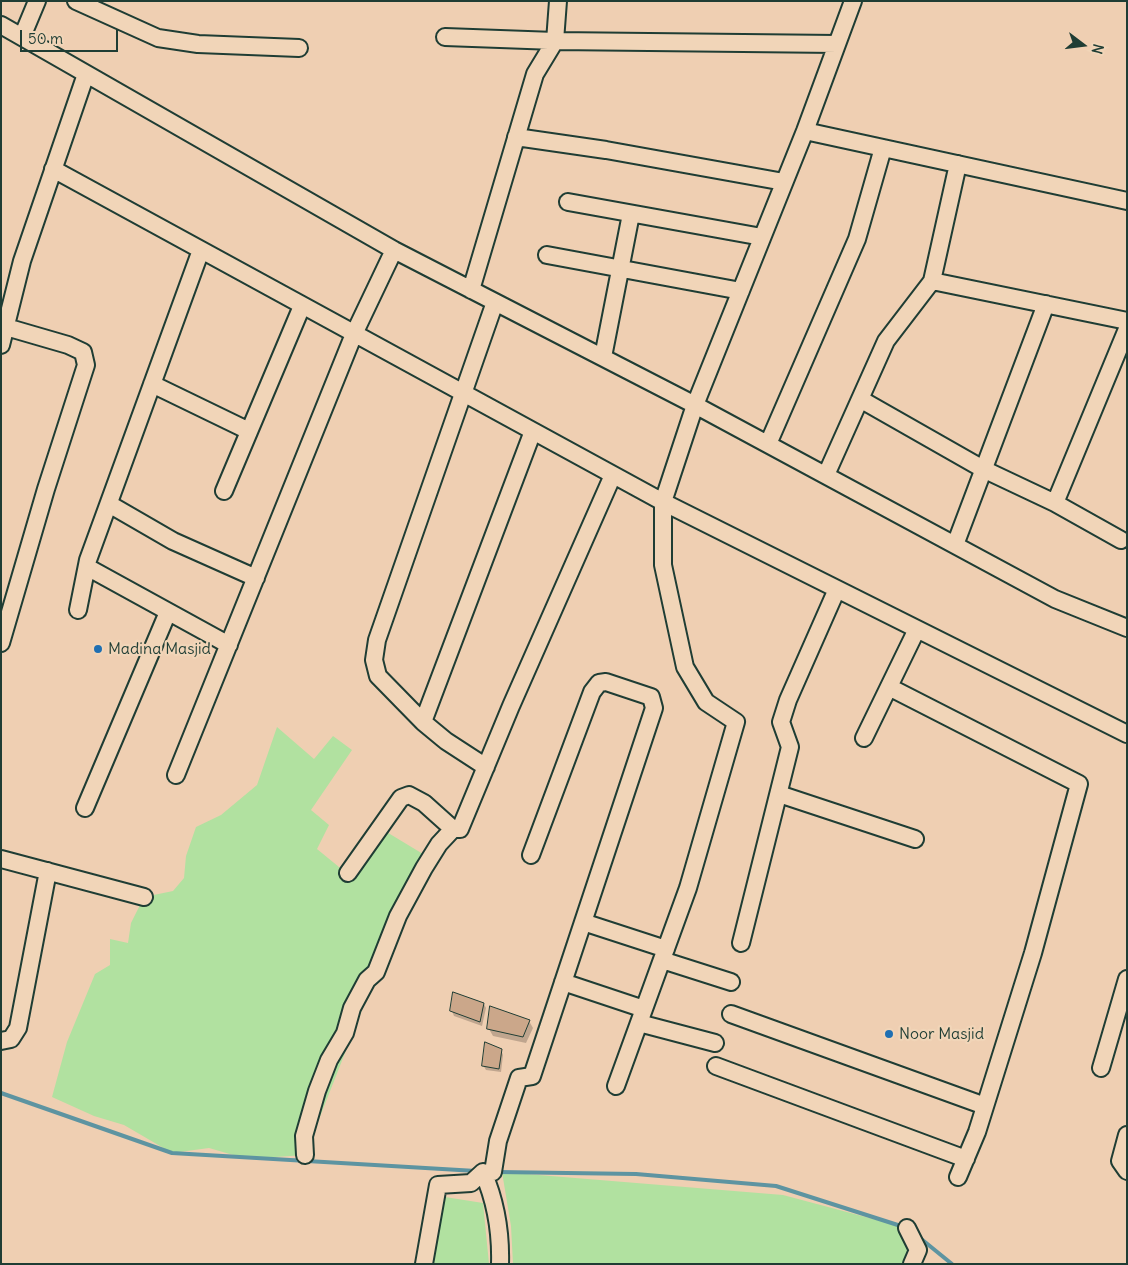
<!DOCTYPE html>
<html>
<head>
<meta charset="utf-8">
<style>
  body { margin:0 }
  #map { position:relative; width:1128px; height:1265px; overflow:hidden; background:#efcfb2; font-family:Delius,sans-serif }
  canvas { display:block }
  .frame { position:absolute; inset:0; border:2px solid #1f3d34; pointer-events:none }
  .north { position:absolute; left:1058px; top:20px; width:50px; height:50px; -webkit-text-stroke:4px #f1d5b8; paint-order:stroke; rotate:105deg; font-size:14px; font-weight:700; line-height:20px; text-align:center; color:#1f3d34 }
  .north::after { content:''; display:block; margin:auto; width:18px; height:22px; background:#1f3d34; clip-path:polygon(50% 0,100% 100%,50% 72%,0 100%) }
  .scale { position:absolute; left:20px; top:30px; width:98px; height:22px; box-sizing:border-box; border:2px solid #1f3d34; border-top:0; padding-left:6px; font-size:15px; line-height:18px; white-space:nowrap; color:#1f3d34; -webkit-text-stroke:4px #f1d5b8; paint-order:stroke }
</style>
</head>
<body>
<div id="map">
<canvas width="1128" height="1265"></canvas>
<div class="frame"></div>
<div class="north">N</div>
<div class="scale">50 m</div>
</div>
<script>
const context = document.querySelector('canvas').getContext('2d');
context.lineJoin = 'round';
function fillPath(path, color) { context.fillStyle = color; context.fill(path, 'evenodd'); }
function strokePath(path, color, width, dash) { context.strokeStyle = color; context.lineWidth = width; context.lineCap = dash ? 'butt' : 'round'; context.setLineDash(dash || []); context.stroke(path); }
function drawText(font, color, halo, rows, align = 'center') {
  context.font = font + ' Delius,sans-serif'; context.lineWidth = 4.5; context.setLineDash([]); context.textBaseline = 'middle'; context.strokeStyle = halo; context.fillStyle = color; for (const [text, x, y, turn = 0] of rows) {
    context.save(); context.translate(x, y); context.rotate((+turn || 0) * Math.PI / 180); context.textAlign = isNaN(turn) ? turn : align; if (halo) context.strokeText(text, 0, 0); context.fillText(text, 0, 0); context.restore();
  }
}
const green = new Path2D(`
  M277 727 314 759 333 736 352 750 311 810 329 825 317 849 339 867 349 873 380 828 423 854 305 1155 247 1159 209 1148 172 1153 124 1125 94 1116 52 1097 67 1042 95 974 110 965V939L128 943 131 923 144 897 173 891 184 878 186 856 196 827 221 815 257 785Z
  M502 1172 783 1195 907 1228 914 1264H513L511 1226Z
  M445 1197 483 1203 489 1264H433Z`);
const shadow = new Path2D(`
  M484 1004 486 1008 482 1026 454 1016 452 1011Z
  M529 1021 533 1028 526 1043 493 1036 489 1029Z
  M501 1050 503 1055 501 1072 486 1070 483 1065Z`);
const stream = new Path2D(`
  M1 1093 172 1153 476 1171
  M498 1172 636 1174 776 1186 904 1227
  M920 1238 952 1264`);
const building = new Path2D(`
  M453 992 484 1003 480 1022 450 1011Z
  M490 1006 530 1020 523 1037 487 1029Z
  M485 1042 502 1049 499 1069 482 1066Z`);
const minor = new Path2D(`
  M76 1 158 38 198 44 299 48
  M1 25 394 250 695 405 1055 599 1127 628
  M22 37 37 1
  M445 37 555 41 837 44
  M805 131 1127 201
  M516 137 606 150 784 182
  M53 169 663 502 1127 734
  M568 202 762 237
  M547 255 741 291
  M932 281 1127 321
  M471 290 535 74 555 41 558 1
  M1 345 22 261 86 74
  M603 357 631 214
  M152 384 249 431
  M860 399 983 469 1055 503 1121 540
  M768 444 857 239 883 148
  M826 475 886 341 932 281 958 164
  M224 491 302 306
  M1055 503 1127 329
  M109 504 173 541 256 578
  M955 545 1046 304
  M87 567 229 645
  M78 610 88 560 201 250
  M1 643 46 489 86 365 83 352 68 345 6 327
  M889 687 1079 784 1033 953 977 1132 958 1177
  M423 722 533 431
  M864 738 917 629
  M486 767 446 741 423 722 378 676 374 660 377 640 495 302
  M176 775 354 334 394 250
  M779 794 915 839
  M85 808 168 612
  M1 859 144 897
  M348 873 401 798 409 795 424 803 453 829H460L511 706 613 475
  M583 922 666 949
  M741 943 790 747 781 722 788 700 837 589
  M662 960 731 982
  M563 982 644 1009
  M731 1014 985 1106
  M639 1023 715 1043
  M1 1041 11 1039 18 1028 48 871
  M716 1066 966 1159
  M1101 1068 1127 979
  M616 1086 688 888 736 722 706 702 685 667 663 565V502L695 405 805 131 853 1
  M1127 1135 1120 1161 1127 1171
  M305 1155 304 1136 317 1091 329 1060 345 1033 352 1008 367 980 376 972 398 916 424 868 439 844 453 829
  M493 1172 498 1141 519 1078 532 1076 654 708 651 697 606 682 599 683 592 692 531 855
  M907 1228 918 1250 912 1264
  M424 1264 438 1185 471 1183 483 1172C496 1202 501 1231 500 1264`);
const markers = [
  [98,649,5,"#1f6fb2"],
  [889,1034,5,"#1f6fb2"]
];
const poiNames = [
  ["Madina Masjid",108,649],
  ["Noor Masjid",899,1034]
];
fillPath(green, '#b1e1a0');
fillPath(shadow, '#0003');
strokePath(stream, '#5d94a1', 4);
fillPath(building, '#cba78a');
strokePath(building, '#1f3d34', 1);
strokePath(minor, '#1f3d34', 20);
strokePath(minor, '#f1d5b8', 16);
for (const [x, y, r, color] of markers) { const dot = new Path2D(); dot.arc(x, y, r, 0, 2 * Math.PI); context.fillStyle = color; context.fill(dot); strokePath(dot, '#f1d5b8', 2); }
drawText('16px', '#1f3d34', '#f1d5b8', poiNames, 'left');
</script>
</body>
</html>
